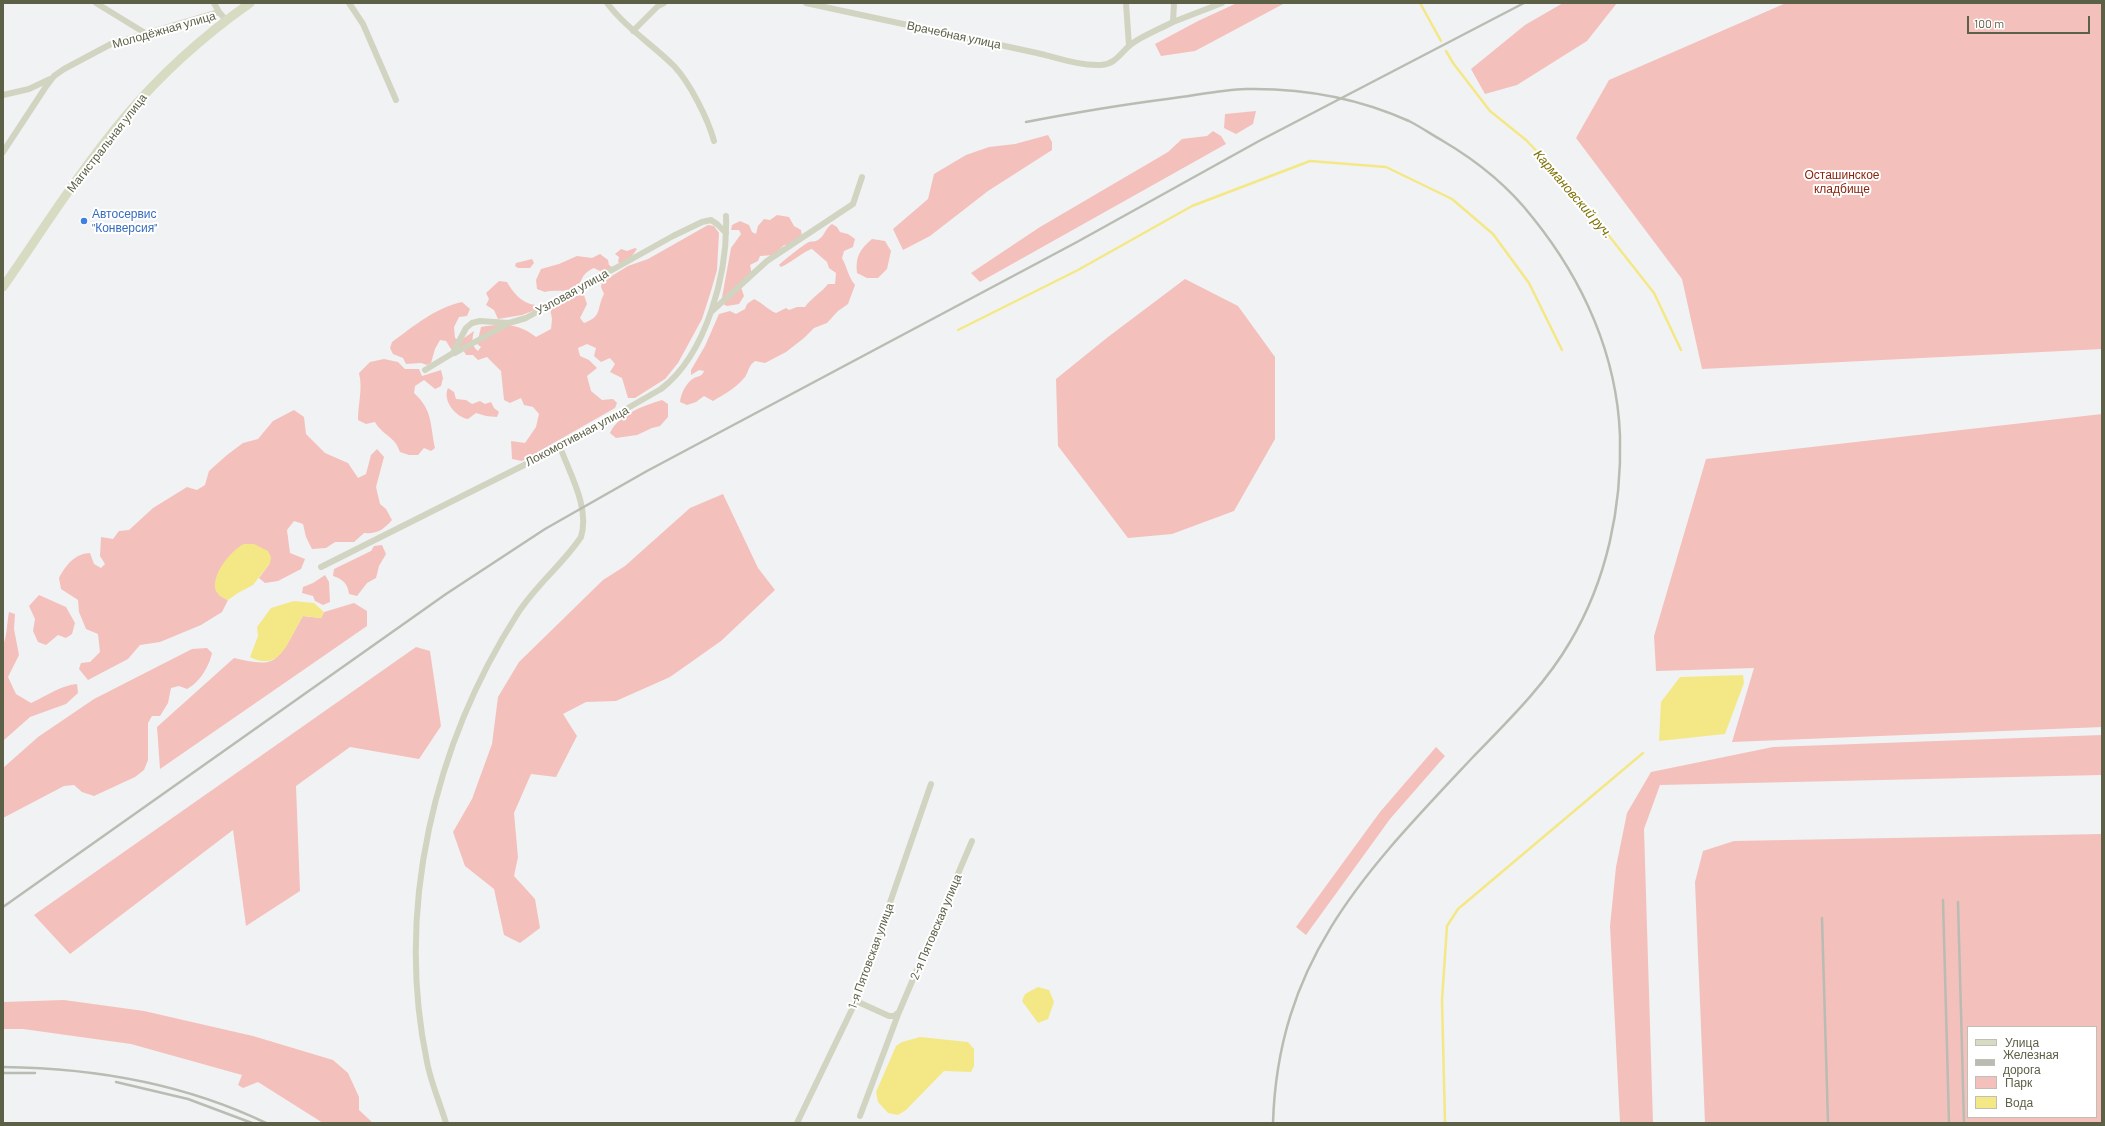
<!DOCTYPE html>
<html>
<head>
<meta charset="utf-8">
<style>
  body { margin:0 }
  #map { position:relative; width:2105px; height:1126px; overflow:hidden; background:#f1f2f3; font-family:Barlow,sans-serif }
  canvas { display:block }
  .frame { position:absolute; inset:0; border:4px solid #5c6047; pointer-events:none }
  .legend { position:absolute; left:1967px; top:1026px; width:130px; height:92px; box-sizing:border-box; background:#fff; border:1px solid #bebfb5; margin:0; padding:5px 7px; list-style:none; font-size:12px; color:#5c6047 }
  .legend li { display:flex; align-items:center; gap:8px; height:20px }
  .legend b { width:20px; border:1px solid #bebfb5 }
  .scale { position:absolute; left:1967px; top:16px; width:123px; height:18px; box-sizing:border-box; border:2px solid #5c6047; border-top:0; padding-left:5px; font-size:12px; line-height:14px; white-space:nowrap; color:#5c6047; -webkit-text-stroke:3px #fff; paint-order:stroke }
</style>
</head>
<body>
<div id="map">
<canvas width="2105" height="1126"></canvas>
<div class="frame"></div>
<ul class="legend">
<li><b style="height:5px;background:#d6dbc2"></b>Улица</li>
<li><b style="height:5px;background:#b9bcb2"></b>Железная дорога</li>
<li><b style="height:11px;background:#f4c0bc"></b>Парк</li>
<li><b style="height:11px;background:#f4e886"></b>Вода</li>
</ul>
<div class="scale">100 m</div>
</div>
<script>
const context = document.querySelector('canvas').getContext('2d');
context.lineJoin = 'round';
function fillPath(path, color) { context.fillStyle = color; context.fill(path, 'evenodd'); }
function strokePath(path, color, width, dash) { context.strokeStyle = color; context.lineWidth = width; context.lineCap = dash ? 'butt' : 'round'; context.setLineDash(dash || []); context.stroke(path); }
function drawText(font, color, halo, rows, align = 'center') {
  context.font = font + ' Barlow,sans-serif'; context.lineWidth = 4; context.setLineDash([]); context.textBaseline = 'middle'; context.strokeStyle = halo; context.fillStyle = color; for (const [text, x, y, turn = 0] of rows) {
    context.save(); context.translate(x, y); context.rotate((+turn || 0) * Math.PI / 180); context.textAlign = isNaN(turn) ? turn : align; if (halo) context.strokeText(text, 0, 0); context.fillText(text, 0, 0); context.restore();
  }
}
const green = new Path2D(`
  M1237 3H1285L1195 51 1161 56 1155 44 1198 21Z
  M1563 3H1617L1587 41 1517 85 1485 94 1471 69 1525 25Z
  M1786 3H2102V349L1702 369 1682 279 1576 138 1609 80Z
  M1256 111 1253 124 1236 134 1224 128 1225 114Z
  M1213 131 1221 136 1226 144 980 282 971 273 1040 227 1168 152 1182 139 1207 136Z
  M1048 135 1052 142V150L988 191 930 236 903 250 893 229 928 199 934 174 966 155 989 147 1015 144Z
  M777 215 789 217 794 226 801 230 802 236 794 244 784 245 774 255 760 256 758 261 750 265 752 275 741 287 744 296 739 304 727 306 721 303 731 248 741 234 739 230H731L732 225 740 221 749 225 752 232 756 234 758 226 764 219 770 220Z
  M832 224 837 227 840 232 848 234 855 239 853 247 844 251 842 258C847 267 848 276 855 285L848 304 838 311 827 323 814 328 804 338 786 352 765 363 755 361C748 366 749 371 745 377 737 387 725 394 713 401L704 396 696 402 687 405 680 402C681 393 686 383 694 378 699 376 702 376 704 371L699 370 691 375V370L705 346 719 314 730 311 736 314 745 309 747 304 754 299C763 303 768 310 776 313L786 308 789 310 797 307H805C811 298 821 293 828 284H835L836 273 829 268 827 262 812 249C806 250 789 264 781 267L779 265C783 261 804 244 809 242 812 241 815 242 818 240 825 236 825 228 832 224Z
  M708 225 714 226 719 233 717 270 711 291 702 319 678 363 665 379 635 398H628L622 378 610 372 615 364 610 358 601 362 594 356 596 348 587 344 578 348 580 356 589 360 597 368 587 376 591 391 602 400 613 399 617 403 615 408 522 461 512 459 511 441 525 443 536 427 539 414 533 407 524 405 521 398 510 403 504 400 501 371 487 357 478 360 473 355H466L462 348 451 349 446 341 440 340 435 349 431 363 427 365 421 363 406 364 403 358 393 354 390 348 392 342C414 326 435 308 462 302L470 309 467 316 459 317 454 327 455 338 460 341 474 331C472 338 471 346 478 351L481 347 477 344 481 327C501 323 519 323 536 337L551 329 552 319 550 308 573 296 584 295 587 304 580 318 584 323C603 316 596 309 604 294L601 287 602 282 628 266 648 259Z
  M872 239 885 241 891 251 887 269 878 278H867L857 273C855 257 860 249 872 239Z
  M635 248 637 249 629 260 621 264 618 262 619 257 615 254 621 249 627 251Z
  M600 254 608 260 609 265 612 267 604 273 594 268C578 275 584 284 574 288 564 293 555 289 545 292L537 289 536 280 541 269 559 264 577 256 592 258Z
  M532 259 534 263 530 268H518L515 266 516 263Z
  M1185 279 1238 306 1275 357V439L1234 511 1172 534 1128 538 1058 446 1056 379 1108 337Z
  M499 281 507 282C514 294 524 306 540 305V308L522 315 498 319 494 310 486 305 489 299 486 293Z
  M384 359 398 362 405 369H419L422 376 441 370 443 378 441 386 435 389 424 380 415 386 414 393C433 410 430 425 435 448L431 451 424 448 418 455H409L400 452C395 436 383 436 375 422L366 424 358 420C358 403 363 389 359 373L370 362Z
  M448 388 454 392 456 399 466 400 472 404 480 401 485 404 491 402 494 408 499 412 497 417 486 416 476 413 468 419C456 417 442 401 448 388Z
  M662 400 668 404V417L660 426 652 428 637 435 616 438 610 433C619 414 643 406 662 400Z
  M294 410 304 417 306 434 325 453 348 463 358 478 366 474 371 455 377 449 384 457 376 487 380 504 386 509 392 520C383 530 378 534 364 533L354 542H335L326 548 312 549 306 537 303 524 294 521 287 530 290 553 305 559 301 569 278 581 265 583 259 578 270 563 219 595 228 600 222 612 201 625 160 642 140 645 128 659 88 680 79 669 81 663 90 662 100 652 98 634 86 629 79 612 78 600 61 589 59 578C66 565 74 554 90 553L94 564 101 568 105 564 100 556 101 537 113 539 119 531 129 530 153 508 187 487 197 490 205 485 209 471 227 455 243 443 258 439 273 421Z
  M2102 414V727L1732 742 1754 668 1656 671 1654 636 1706 459Z
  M723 494 758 568 775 590 721 641 670 677 616 701 586 702 563 714 577 736 556 777 531 774 514 813 518 857 514 876 535 899 540 928 520 943 504 935 494 889 465 866 453 832 472 799 492 744 498 697 519 662 603 580 625 566 690 508Z
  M382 545 386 554 379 566 376 578 367 583 357 596 349 594C348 584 343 579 333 576L334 569 371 551 374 546Z
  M325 575 329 582 330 602 323 605 315 601 313 596 302 593 303 587 313 583Z
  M39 595 66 607 75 623 72 634 66 638 58 635 46 645 38 642 33 631 35 619 29 606Z
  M354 603 367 611V626L160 769 157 727 234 658C245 660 257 664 268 662 283 659 295 628 303 616L321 618 324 612Z
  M9 612 15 614 14 629 19 655 8 677 16 694 31 703C46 696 62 685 77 684L78 693 66 704 30 717 3 741V645C7 637 7 622 9 612Z
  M416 647 430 651 441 726 419 759 350 747 296 786 300 891 246 926 233 830 70 954 34 915Z
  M207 648 212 653C209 667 199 683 187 689L179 686 171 688 168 703 160 716H152L148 723V760L144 770 135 777 94 796 82 792 74 785 64 786 3 818V768L38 737 94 699 192 649Z
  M2102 735V775L1660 785 1644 829 1653 1123H1620L1610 926 1616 867 1627 813 1651 772 1773 747Z
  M1436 747 1445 756 1390 819 1306 935 1296 927 1380 812Z
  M2102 834V1123H1705L1695 882 1703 851 1734 841ZM1968 1027H2096V1117H1968Z
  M64 1000 144 1011 253 1036 333 1060 348 1073 359 1097V1110L373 1123H323L258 1082 243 1088 238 1085 242 1075 131 1044 23 1029H3V1002Z`);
const water = new Path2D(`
  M244 544H254L268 551 271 557 270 563 253 585 238 593 228 600C223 598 219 596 216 591 210 576 231 550 244 544Z
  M294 601 314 603 324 612 321 618 303 616C289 637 282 674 250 657L258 636 257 627 271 608Z
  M1743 675 1744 683 1725 734 1659 741 1661 702 1680 677Z
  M1038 987 1049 990 1054 1002 1048 1019 1038 1023 1022 1001 1025 994Z
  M920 1037 968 1042 974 1049V1066L971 1072 944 1071 906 1110 898 1115 888 1113 878 1102 876 1092 896 1046 902 1042Z`);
const stream = new Path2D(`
  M1420 3 1441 41
  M1446 51 1453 63 1490 111 1526 140 1569 185 1654 293 1681 350
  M958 330 1078 270 1192 206 1310 161 1386 167 1452 199 1493 234 1529 283 1562 350
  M1445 1123 1442 1000 1447 926 1458 909 1643 753`);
const street = new Path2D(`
  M96 3 145 33
  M214 3 219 12
  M349 3 363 24 396 100
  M607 3C626 28 652 44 674 66 690 83 708 119 714 141
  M806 3 1037 53C1058 58 1080 66 1101 65 1115 64 1120 54 1129 46 1139 37 1160 29 1173 22
  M1126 3 1129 46
  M1174 3 1173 22 1222 3
  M633 31 658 6 664 3
  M3 95 29 89 50 79
  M3 152 45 88 54 76 64 69 111 44 219 12 226 20
  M711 312 767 261 853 204 862 177
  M455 353 509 323
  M425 370 453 353 466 328 472 323 480 321 509 323 526 318 673 236 702 222 711 220 717 224 726 233
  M321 567 560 447 661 389C707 354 728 272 726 216
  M856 1001 889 1016H894L899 1012 972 841
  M860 1116 899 1012
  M446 1123C440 1103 431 1083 427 1062 395 908 434 744 518 613 536 585 563 564 581 537 590 508 570 474 560 447
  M797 1123 856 1001 931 784`);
const secondary = new Path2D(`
  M3 287C42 231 79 172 123 119 160 75 203 36 250 3`);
const rail = new Path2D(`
  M1026 122C1073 113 1120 105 1167 99 1193 96 1220 90 1246 89 1301 88 1358 98 1409 121 1421 127 1432 135 1443 141 1477 161 1509 187 1533 218 1583 280 1617 355 1620 436 1622 507 1607 580 1570 642 1545 685 1508 721 1473 757 1367 870 1278 958 1273 1123
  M1943 900 1949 1123
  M1958 902 1964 1123
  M3 907 446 594 545 529 647 471 1077 242 1259 141 1524 3
  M1822 918 1828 1123
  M3 1067C94 1068 183 1083 266 1123
  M3 1073H35
  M116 1082 188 1099 252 1123`);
const markers = [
  [84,221,4,"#3f7fe0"]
];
const streetNames = [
  ["Молодёжная улица",164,30,-16],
  ["Врачебная улица",954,35,12],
  ["Магистральная улица",107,143,-52],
  ["Узловая улица",572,292,-29],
  ["Локомотивная улица",577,436,-28],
  ["2-я Пятовская улица",936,927,-67],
  ["1-я Пятовская улица",871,956,-70]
];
const parkNames = [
  ["Осташинское",1842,175],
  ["кладбище",1842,189]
];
const shopNames = [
  ["Автосервис",92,214],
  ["\"Конверсия\"",92,228]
];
const waterNames = [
  ["Кармановский руч.",1573,194,49]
];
fillPath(green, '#f4c0bc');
fillPath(water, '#f4e886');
strokePath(stream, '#f4e886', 2.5);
strokePath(street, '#d1d4c0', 6);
strokePath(secondary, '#d6dbc2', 9);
strokePath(rail, '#b9bcb2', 2.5);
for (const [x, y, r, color] of markers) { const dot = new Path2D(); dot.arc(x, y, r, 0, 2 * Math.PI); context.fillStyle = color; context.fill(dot); strokePath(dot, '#fff', 1.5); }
drawText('12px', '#5c6047', '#fff', streetNames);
drawText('12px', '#8b250f', '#fff', parkNames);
drawText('12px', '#366cbe', '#fff', shopNames, 'left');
drawText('italic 13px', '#7f7206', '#fff', waterNames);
</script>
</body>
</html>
